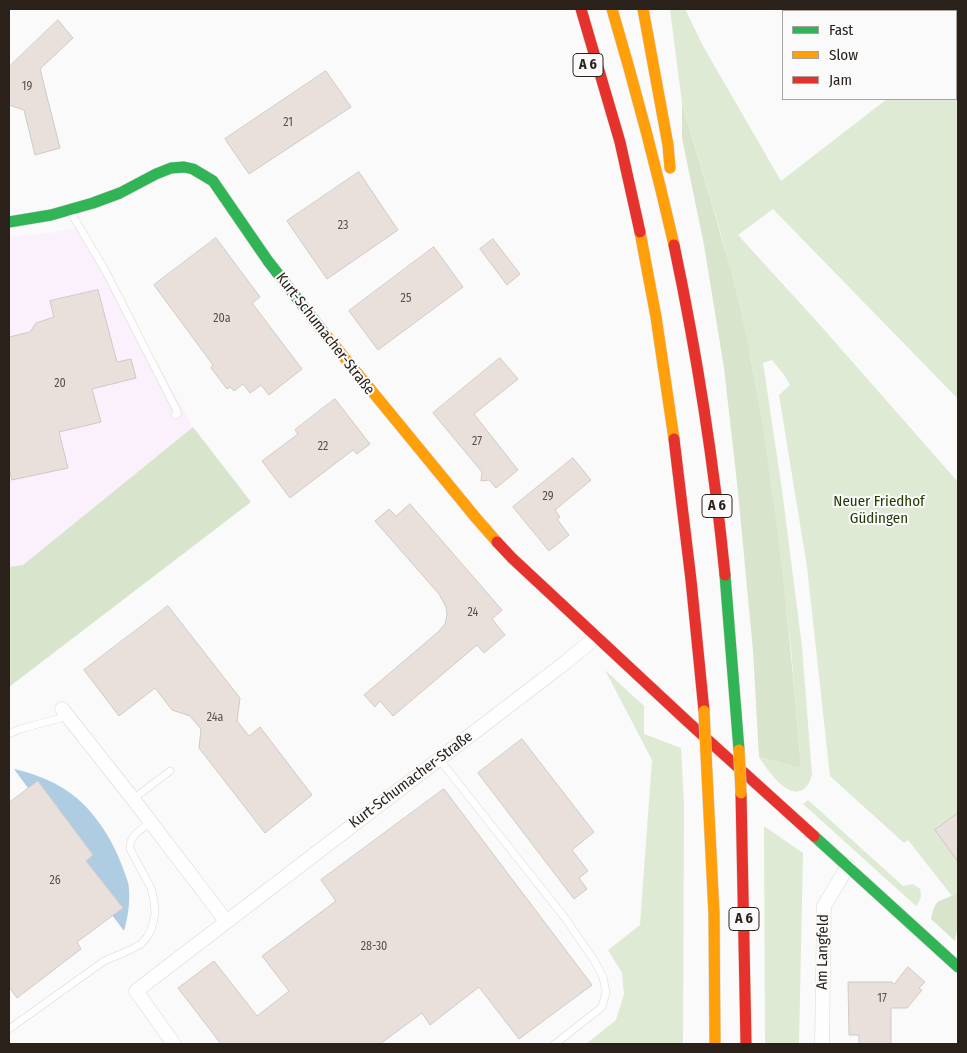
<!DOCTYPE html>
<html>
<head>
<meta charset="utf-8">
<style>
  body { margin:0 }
  #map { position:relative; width:967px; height:1053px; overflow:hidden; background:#fafafa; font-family:"Fira Sans Condensed",sans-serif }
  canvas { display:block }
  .frame { position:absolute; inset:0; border:10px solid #2b211b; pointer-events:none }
  .legend { position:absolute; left:782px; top:10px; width:175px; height:90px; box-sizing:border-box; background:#fafafa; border:1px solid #a7a3a1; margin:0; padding:6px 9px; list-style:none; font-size:15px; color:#2b211b }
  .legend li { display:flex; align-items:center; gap:10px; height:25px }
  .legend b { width:25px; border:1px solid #a7a3a1 }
</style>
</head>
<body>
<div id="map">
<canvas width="967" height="1053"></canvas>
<div class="frame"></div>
<ul class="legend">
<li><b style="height:6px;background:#30b455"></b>Fast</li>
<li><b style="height:6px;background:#ff9f0a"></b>Slow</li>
<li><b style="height:6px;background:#e5322d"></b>Jam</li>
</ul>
</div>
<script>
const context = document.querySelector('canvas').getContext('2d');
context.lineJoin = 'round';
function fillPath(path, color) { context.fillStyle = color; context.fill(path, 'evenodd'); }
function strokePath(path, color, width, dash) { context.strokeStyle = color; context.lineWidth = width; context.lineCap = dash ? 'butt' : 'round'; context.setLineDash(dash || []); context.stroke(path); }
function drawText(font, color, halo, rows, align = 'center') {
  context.font = font + ' "Fira Sans Condensed",sans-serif'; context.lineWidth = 4; context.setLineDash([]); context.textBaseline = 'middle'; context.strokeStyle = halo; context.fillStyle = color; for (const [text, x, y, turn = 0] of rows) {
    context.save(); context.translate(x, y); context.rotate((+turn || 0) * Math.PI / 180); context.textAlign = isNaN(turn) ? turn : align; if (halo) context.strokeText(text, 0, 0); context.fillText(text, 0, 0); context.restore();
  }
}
const education = new Path2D(`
  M81 227 193 427 23 565 9 567V237L50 233Z`);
const green = new Path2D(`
  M670 9H685L703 46 781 181 887 99H956V46L958 44V399L773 209 738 235 820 325 958 482V892L952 896 908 840 904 843 830 776 807 567 779 395 790 385 785 376 772 360 763 363 782 490 802 647 812 775C811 778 809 783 807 786 790 805 767 769 759 757L801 768 791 648 772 490 752 365 722 237 682 103Z
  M605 670 644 706V734L681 748 684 802 683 1044H586L616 1020 624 994 622 973 608 950 640 925 652 760Z
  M808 800 903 886 913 884 920 889C922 897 921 900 916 906L803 804Z
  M764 826 803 853 799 1044H765Z`);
const forest = new Path2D(`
  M682 103C707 189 736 277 752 366 777 499 790 634 801 768L759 757 753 651 738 492 724 368 704 245 682 138Z
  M193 427 251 502 9 687V567L23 565Z
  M958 892V924L955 941 931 919C936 894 941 904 958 892Z`);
const water = new Path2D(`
  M14 769C31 773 46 778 61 787 91 804 113 839 124 871 126 877 129 883 129 889 130 903 128 917 124 931L112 915 123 908 86 861 93 855 38 781 28 788Z`);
const building = new Path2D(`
  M58 20 73 38 40 69 60 148 35 155 24 110 9 105V67Z
  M326 71 351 107 249 174 225 139Z
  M359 172 398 230 327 279 287 221Z
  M216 238 260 297 252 303 302 369 269 395 261 385 250 393 243 384 234 391 230 387 227 389 211 368 213 365 154 285Z
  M493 239 520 274 507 285 480 249Z
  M434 247 463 287 378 350 349 311Z
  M98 290 117 362 131 359 136 378 92 389 101 422 59 432 68 468 12 480 9 469V337L30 332 36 323 54 317 50 301Z
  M500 358 518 379 474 414 518 470 496 488 489 480 481 481 482 472 433 413Z
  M335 399 370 444 357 454 353 450 290 498 262 461 298 434 295 430Z
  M573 458 591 480 555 510 560 517 557 519 569 535 549 551 513 507Z
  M410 504 502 610 492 619 505 635 484 653 477 645 393 716 380 701 375 707 364 695 438 632 445 624 447 615 446 607 439 594 375 521 389 509 396 516Z
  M168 606 240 698 237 721 249 736 260 727 312 795 265 833 199 748 201 729 190 716 172 710 155 688 119 716 84 670Z
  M522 739 594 832 572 850 588 871 579 878 587 889 574 899 478 773Z
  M38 781 93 855 86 861 123 908 77 942 81 949 17 998 9 987V803Z
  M444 789 592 985 519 1039 479 987 430 1025 422 1013 380 1044H221L178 988 214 961 257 1016 289 991 262 956 336 901 321 880Z
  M958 813V862L935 830Z
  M908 967 925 982 919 988 922 990 907 1008H891V1044H859V1035H849L848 982H892L894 984Z`);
const lane = new Path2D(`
  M70 211 105 270 178 413 175 415
  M9 734 20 729 68 716
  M439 759 565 918 594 960 603 977 606 992 602 1007 555 1044
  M133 799 170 771
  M9 1029 104 961 130 950 141 944 148 936 152 927 155 913 154 901 151 888 130 849C129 835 141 830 151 822`);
const street = new Path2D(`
  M62 709 133 799 226 921
  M174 1044 136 991 566 662 596 637
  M822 1044 824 906 848 866`);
const fast = new Path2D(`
  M9 222 51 215 93 203 120 193 156 174 171 168 184 167 193 169 213 181 268 261 321 329
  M725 575 739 750
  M814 836 958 967`);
const slow = new Path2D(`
  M612 9C635 87 656 166 674 245
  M643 9 668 145 670 168
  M640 232 656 317 674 439
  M321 329 476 518 497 542
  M706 754 714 914 715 1044`);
const jam = new Path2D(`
  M581 9 620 142 640 232
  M674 245C697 354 714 464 725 575
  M674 439 691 580 704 711
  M497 542 512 558 688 722 814 836
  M741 793 746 1044`);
const slowBridge = new Path2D(`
  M704 711 706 754
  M739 750 741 793`);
const numberNames = [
  ["19",27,87],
  ["21",288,123],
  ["23",343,226],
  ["25",406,299],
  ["20a",222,319],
  ["20",60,384],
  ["27",477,442],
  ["22",323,447],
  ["29",548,497],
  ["24",473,613],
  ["24a",215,718],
  ["26",55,881],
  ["28-30",374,947],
  ["17",882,999]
];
const shields = [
  [588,65,30],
  [717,506,30],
  [744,919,30]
];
const shieldNames = [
  ["A 6",588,65],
  ["A 6",717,506],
  ["A 6",744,919]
];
const streetNames = [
  ["Kurt-Schumacher-Straße",325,334,52],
  ["Kurt-Schumacher-Straße",411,780,-37],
  ["Am Langfeld",823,952,-89]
];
const parkNames = [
  ["Neuer Friedhof",879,502],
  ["Güdingen",879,519]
];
fillPath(education, '#faf1fc');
fillPath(green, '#deead3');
fillPath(forest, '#d8e5cc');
fillPath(water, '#aecde3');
fillPath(building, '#e9dfdb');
strokePath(building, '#cfcac7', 1);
strokePath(lane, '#ddd7d4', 8);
strokePath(street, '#ddd7d4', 15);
strokePath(fast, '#ddd7d4', 12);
strokePath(slow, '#ddd7d4', 12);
strokePath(jam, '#ddd7d4', 12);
strokePath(lane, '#fefefe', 7);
strokePath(street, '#fefefe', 14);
strokePath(fast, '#30b455', 11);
strokePath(slow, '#ff9f0a', 11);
strokePath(jam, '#e5322d', 11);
strokePath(slowBridge, '#ddd7d4', 12, []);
strokePath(slowBridge, '#ff9f0a', 11);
drawText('12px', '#5a504b', null, numberNames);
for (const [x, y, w] of shields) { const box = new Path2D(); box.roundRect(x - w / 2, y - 11.5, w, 23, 4); context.fillStyle = '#fafafa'; context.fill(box); strokePath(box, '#2b211b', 1); }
drawText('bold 14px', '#2b211b', null, shieldNames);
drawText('15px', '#2b211b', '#fafafa', streetNames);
drawText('15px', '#263a08', '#fafafa', parkNames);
</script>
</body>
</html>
